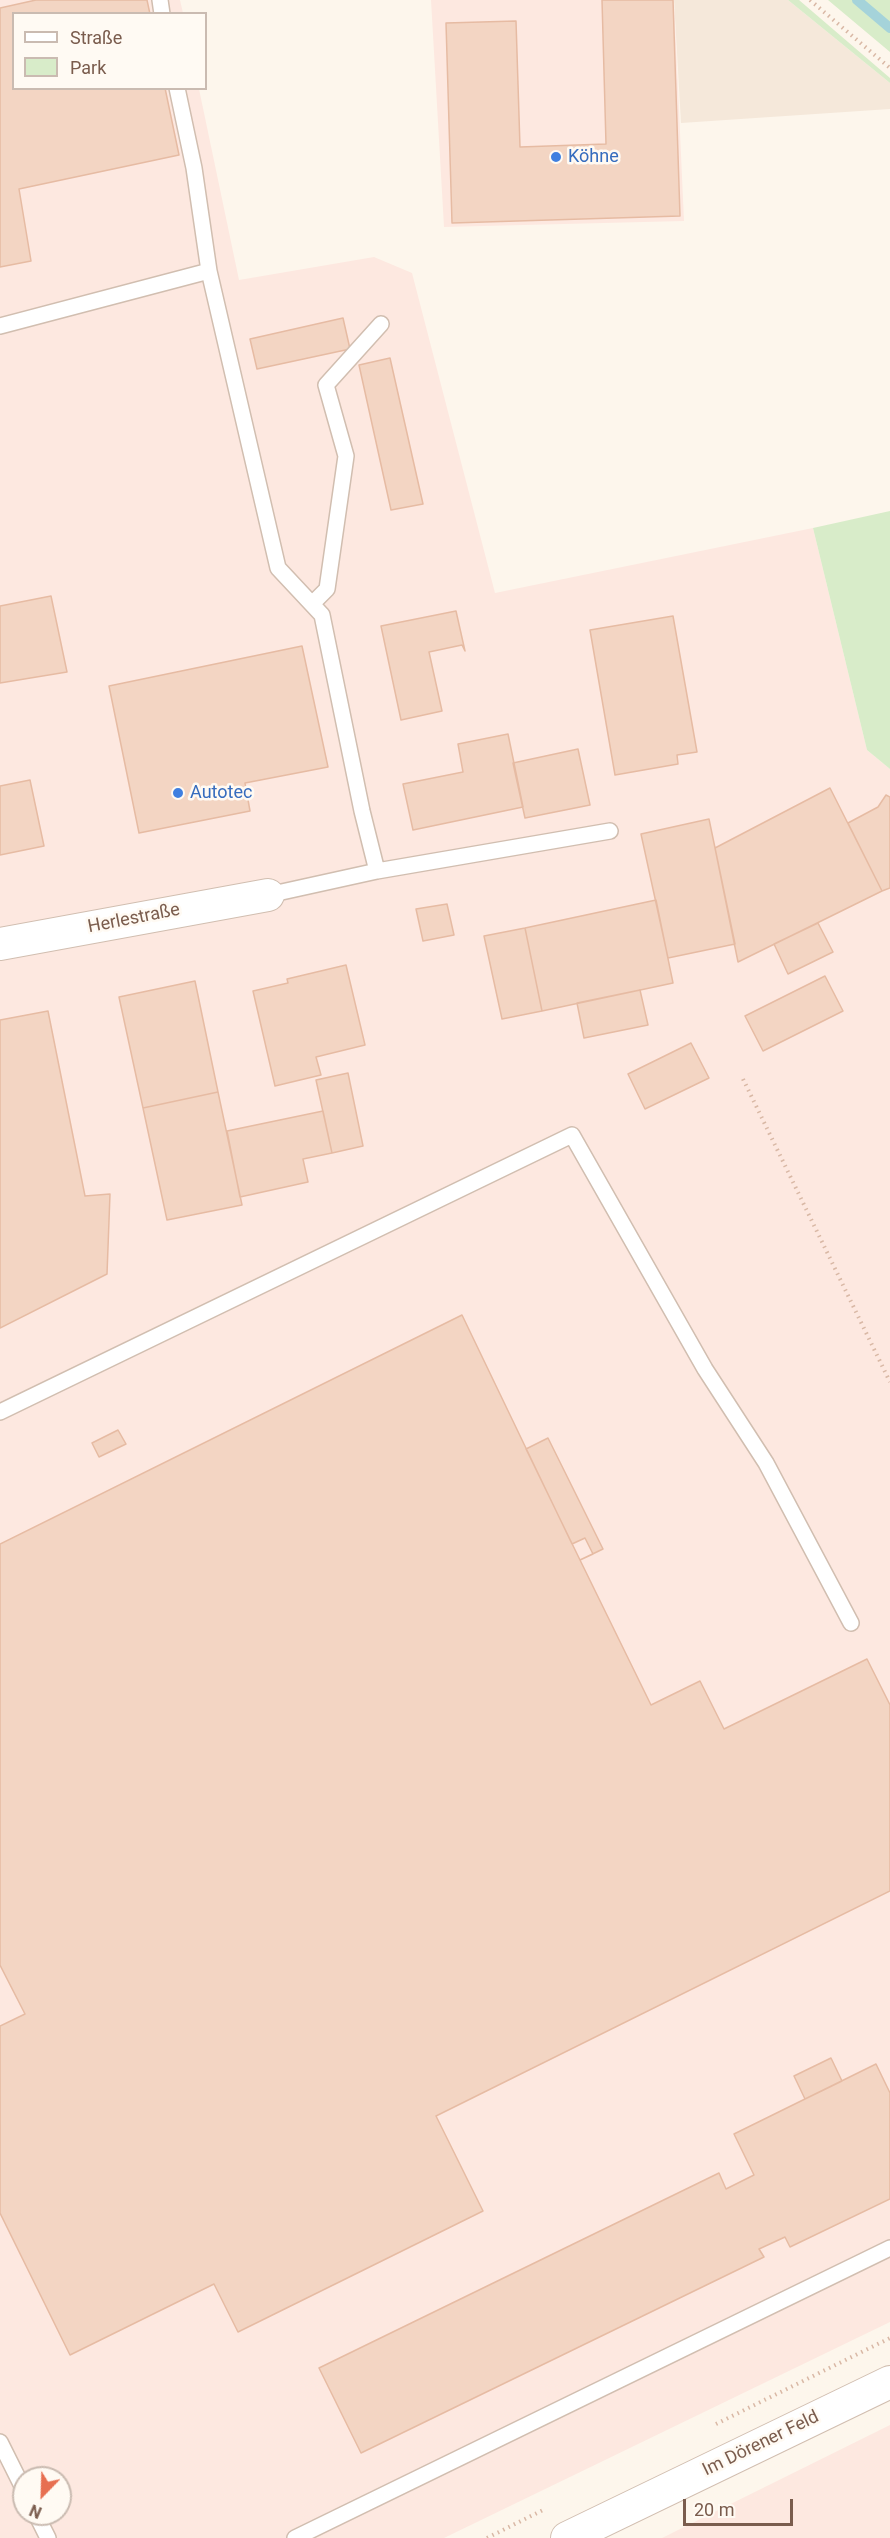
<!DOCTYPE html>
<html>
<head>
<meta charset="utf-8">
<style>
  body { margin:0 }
  #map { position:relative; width:890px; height:2538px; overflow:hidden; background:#fdf6ec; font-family:Roboto,sans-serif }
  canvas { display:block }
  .legend { position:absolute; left:12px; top:12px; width:195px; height:78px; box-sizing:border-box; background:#fffaf3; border:2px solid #cabbb1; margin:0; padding:8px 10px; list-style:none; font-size:18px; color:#7a5c4d }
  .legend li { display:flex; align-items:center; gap:12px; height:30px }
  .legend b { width:30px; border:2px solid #cabbb1 }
  .north { position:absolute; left:12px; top:2466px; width:60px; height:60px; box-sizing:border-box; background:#fffaf3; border:2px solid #cabbb1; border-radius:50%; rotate:203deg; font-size:16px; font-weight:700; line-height:24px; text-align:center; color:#7a5c4d }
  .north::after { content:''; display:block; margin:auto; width:21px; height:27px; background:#e76f51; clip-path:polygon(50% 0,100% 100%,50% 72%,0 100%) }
  .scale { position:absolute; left:683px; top:2499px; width:110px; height:27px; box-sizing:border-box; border:3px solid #7a5c4d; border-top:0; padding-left:8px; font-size:18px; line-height:21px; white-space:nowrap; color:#7a5c4d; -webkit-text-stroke:4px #fffaf3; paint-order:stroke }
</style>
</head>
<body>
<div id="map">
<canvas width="890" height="2538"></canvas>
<ul class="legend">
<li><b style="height:8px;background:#fff"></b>Straße</li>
<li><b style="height:16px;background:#d8ecc9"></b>Park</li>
</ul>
<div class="north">N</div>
<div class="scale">20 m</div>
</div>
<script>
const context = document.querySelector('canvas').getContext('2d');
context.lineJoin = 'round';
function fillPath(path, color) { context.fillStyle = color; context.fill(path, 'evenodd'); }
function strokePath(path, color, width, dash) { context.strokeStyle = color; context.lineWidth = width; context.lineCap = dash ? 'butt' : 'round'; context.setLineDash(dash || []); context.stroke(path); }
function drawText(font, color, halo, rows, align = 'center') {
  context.font = font + ' Roboto,sans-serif'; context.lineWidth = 5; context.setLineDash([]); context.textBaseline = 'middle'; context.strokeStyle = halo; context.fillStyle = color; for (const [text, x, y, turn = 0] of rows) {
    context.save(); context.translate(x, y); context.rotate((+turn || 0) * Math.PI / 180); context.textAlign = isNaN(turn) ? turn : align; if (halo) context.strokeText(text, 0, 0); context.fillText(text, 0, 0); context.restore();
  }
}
const residential = new Path2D(`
  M674 0H788L890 83V109L681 123Z`);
const commercial = new Path2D(`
  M0 0H180L183 13 14 14V88L199 89 239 280 374 257 412 273 495 593 813 528 867 750 890 769V2322L444 2538H0ZM24 2478H60V2514H24Z
  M431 0H674L684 221 444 227Z
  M890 2425V2538H662Z`);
const green = new Path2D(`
  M788 0H799L890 78V83Z
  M828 0H890V52Z
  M890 511V769L867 750 813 528Z`);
const stream = new Path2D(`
  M857 0 890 28`);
const building = new Path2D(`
  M36 0H147L150 14H14V88H165L179 155 19 189 31 261 0 267V8Z
  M602 0H673L680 216 452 223 446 23 516 21 520 147 606 144Z
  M343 318 350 349 257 369 250 339Z
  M390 358 423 504 391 510 359 365Z
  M51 596 67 672 0 683V606Z
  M456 611 465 651 462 645 429 652 442 711 401 720 381 626Z
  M673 616 697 752 677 755 678 764 615 775 590 630Z
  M302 646 328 767 245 783 250 811 139 833 109 686Z
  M508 734 523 807 413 830 403 784 463 772 458 744Z
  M578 749 590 805 525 818 513 763Z
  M30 780 44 846 0 855V786Z
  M830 788 882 891 738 962 715 848Z
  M886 795 890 797V888L882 891 848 823 878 807Z
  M709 819 735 944 668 958 641 834Z
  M656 900 673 983 542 1011 525 928Z
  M447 904 454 935 423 941 416 909Z
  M818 923 833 952 788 974 774 944Z
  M525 928 542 1011 502 1019 484 936Z
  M346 965 365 1045 316 1057 321 1075 275 1086 253 991 288 983 287 979Z
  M825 976 843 1011 763 1051 745 1016Z
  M195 981 218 1092 143 1108 119 997Z
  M640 990 648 1025 584 1038 577 1003Z
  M48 1011 85 1196 110 1194 107 1274 0 1328V1020Z
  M691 1043 709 1078 645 1109 628 1074Z
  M348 1073 363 1146 332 1153 316 1080Z
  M218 1092 242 1205 167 1220 143 1108Z
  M323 1111 332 1153 303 1159 308 1182 240 1197 227 1131Z
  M462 1315 572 1544 585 1538 593 1554 580 1560 651 1705 700 1681 724 1729 867 1659 890 1705V1891L436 2116 483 2211 238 2332 214 2284 70 2355 0 2213V2026L25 2014 0 1965V1544Z
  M118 1430 126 1444 99 1457 92 1443Z
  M548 1438 603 1549 580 1560 526 1449Z
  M831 2058 842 2081 805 2099 794 2076Z
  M876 2064 890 2093V2199L790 2247 785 2237 759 2249 764 2257 361 2453 319 2368 719 2173 726 2189 754 2175 734 2134Z`);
const path = new Path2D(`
  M810 0 890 68
  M743 1079 890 1382
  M716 2424 890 2338
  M487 2538 545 2509`);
const service = new Path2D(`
  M160 0 162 14
  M177 88 194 168 209 271
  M0 326 209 271 278 568 322 615 362 811 377 871
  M312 604 327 589 346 456 326 385 381 324
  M268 895 377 871 610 831
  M0 1412 572 1135 705 1369 766 1463 851 1623
  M0 2442 24 2490
  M36 2514 48 2538
  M295 2538 890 2248`);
const minor = new Path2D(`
  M0 944 268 895
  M567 2538 890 2382`);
const markers = [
  [556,157,6,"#3f7fe0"],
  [178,793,6,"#3f7fe0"]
];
const shopNames = [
  ["Köhne",568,157],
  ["Autotec",190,793]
];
const streetNames = [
  ["Herlestraße",134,919,-11],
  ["Im Dörener Feld",761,2444,-26]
];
fillPath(residential, '#f5e8da');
fillPath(commercial, '#fde8e0');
fillPath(green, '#d8ecc9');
strokePath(stream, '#a5d3da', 10);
fillPath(building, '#f3d5c3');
strokePath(building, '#e6bba3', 1.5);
strokePath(service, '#d1beb0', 18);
strokePath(minor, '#d1beb0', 34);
strokePath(path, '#d9b8a5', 4, [1.5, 4.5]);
strokePath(service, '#fff', 15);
strokePath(minor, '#fff', 32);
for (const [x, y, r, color] of markers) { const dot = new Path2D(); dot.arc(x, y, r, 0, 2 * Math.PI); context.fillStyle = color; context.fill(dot); strokePath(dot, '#fffaf3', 2); }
drawText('18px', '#366cbe', '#fffaf3', shopNames, 'left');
drawText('18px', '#7a5c4d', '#fffaf3', streetNames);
</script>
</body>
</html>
